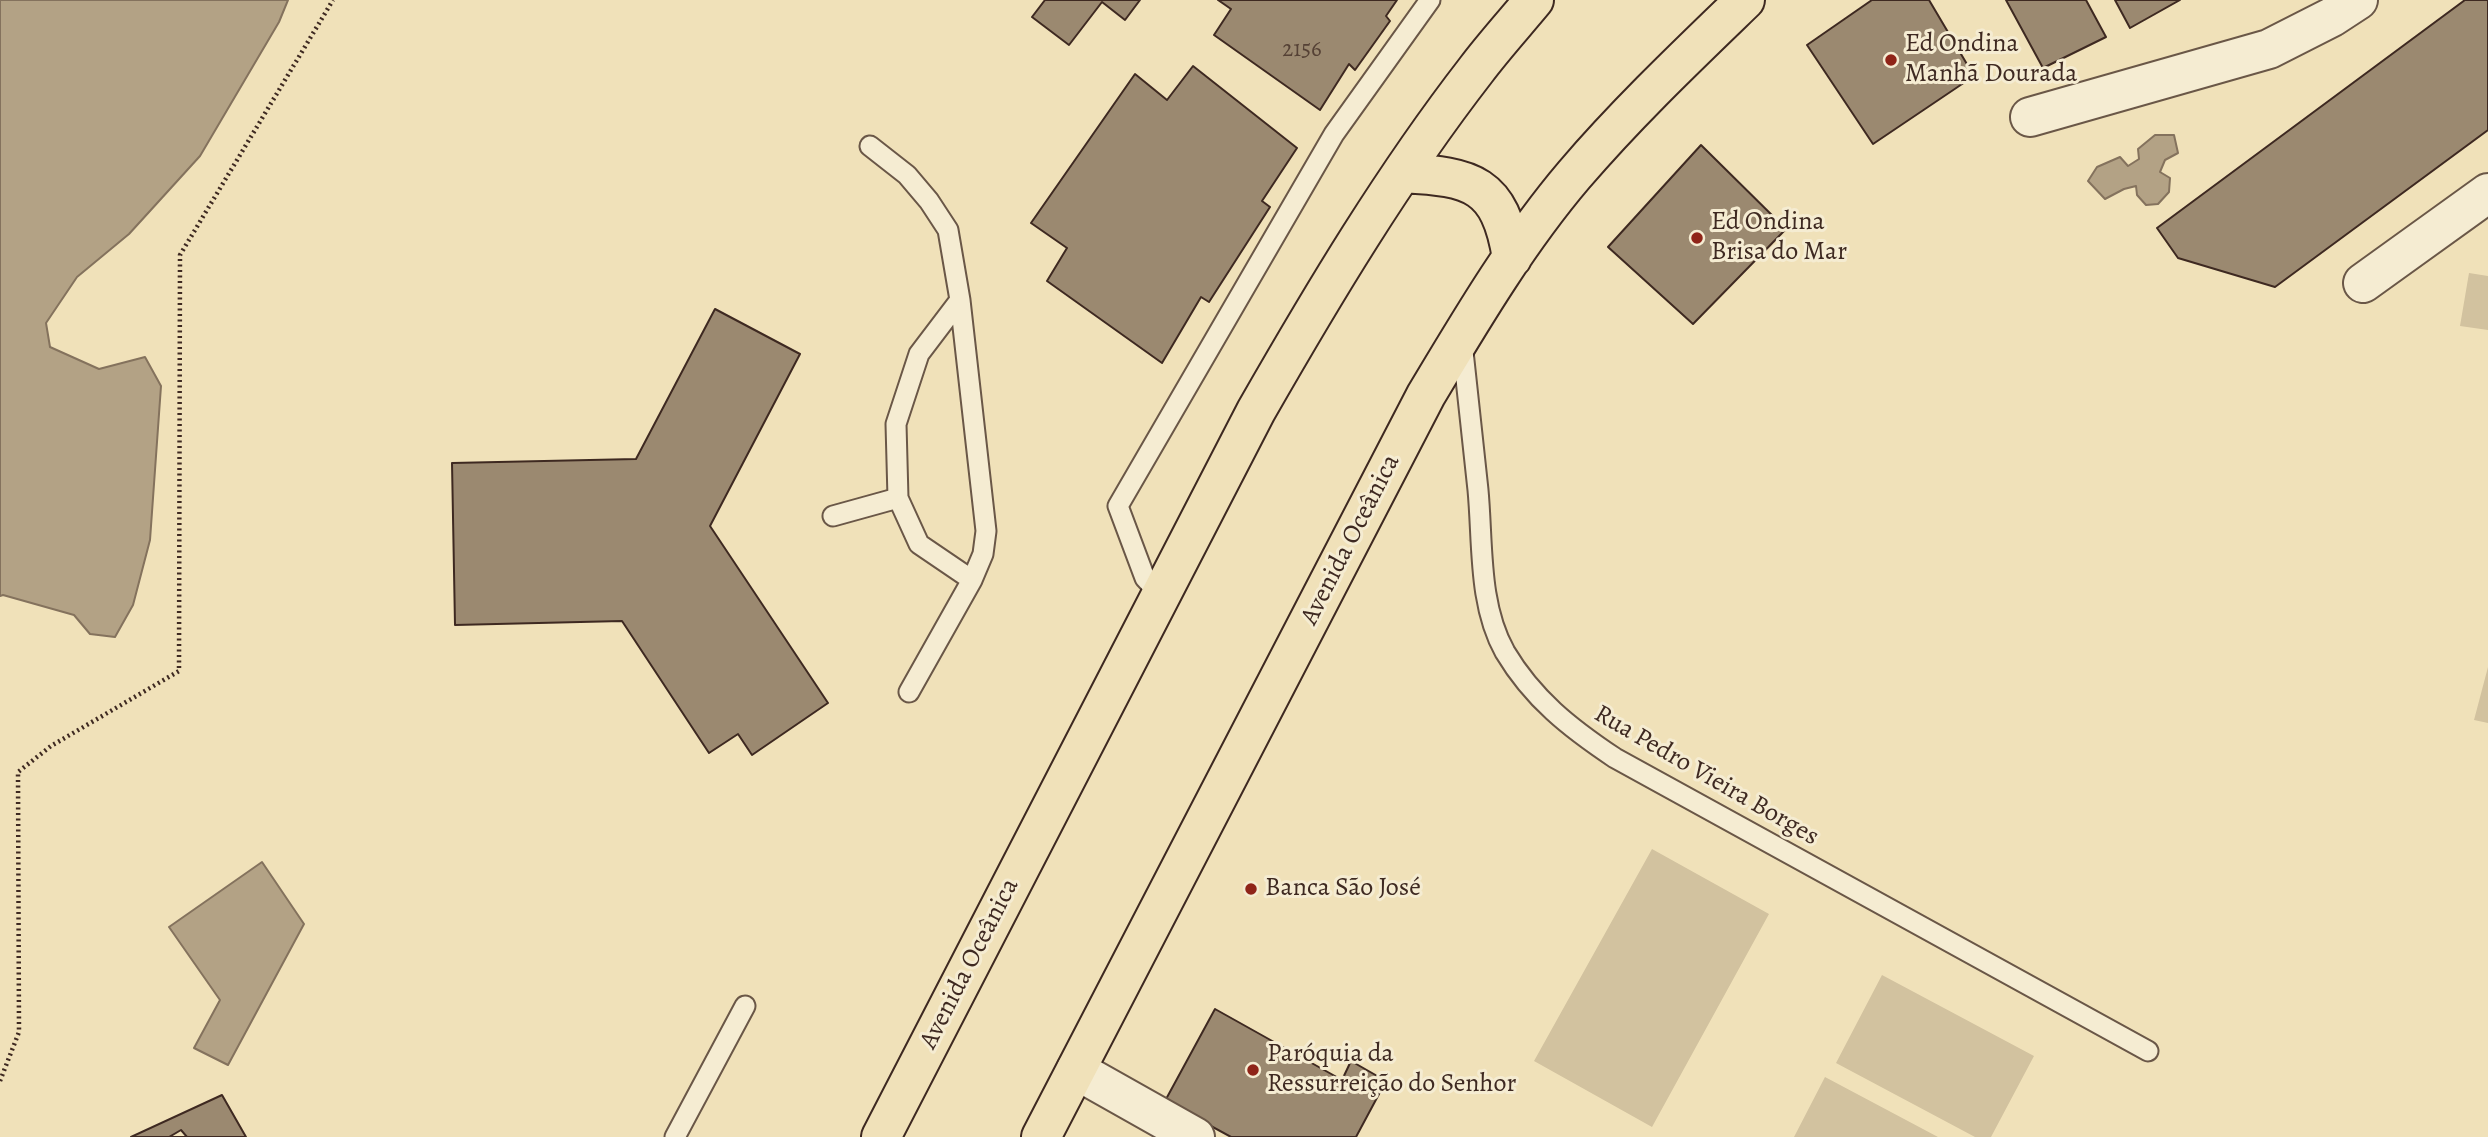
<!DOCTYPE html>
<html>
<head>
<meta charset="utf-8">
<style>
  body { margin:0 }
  canvas { display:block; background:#f0e1b9 }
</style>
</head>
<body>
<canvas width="2488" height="1137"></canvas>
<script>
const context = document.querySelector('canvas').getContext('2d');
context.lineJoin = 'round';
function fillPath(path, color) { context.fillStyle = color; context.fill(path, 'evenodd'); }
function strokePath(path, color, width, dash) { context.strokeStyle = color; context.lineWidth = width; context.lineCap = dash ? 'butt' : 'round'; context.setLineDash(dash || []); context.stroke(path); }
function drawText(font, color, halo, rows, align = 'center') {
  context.font = font + ' Alegreya,serif'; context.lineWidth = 6; context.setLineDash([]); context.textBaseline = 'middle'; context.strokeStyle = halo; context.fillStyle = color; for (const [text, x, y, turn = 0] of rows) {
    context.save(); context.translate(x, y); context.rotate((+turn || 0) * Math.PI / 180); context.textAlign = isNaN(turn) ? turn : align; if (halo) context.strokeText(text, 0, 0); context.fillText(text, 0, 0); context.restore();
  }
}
const green = new Path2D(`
  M2469 273 2488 276V330L2460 326Z
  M2488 667V723L2474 720Z
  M1652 849 1769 914 1652 1127 1534 1061Z
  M1882 975 2034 1056 1991 1137H1975L1836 1063Z
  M1825 1077 1938 1137H1794Z`);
const water = new Path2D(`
  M0 0H288L279 22 200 156 129 234 77 277 46 323 50 347 99 369 145 357 161 386 150 540 133 605 115 637 90 634 74 615 3 595 0 596Z
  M2155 135H2174L2178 153 2165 160 2160 172 2170 178 2169 192 2158 204 2146 205 2137 195 2136 186 2124 189 2105 199 2088 181 2097 167 2120 157 2128 166 2139 159 2138 149Z
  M262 862 304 924 228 1065 194 1048 220 1000 169 927Z`);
const building = new Path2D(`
  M1045 0H1140L1125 20 1102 2 1069 45 1032 17Z
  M1218 0H1397L1386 16 1390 21 1355 70 1349 64 1320 110 1214 35 1231 9Z
  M1872 0H1929L1974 76 1873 144 1807 45Z
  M2006 0H2086L2106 37 2043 68Z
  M2115 0H2180L2130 28Z
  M2465 0H2488V130L2275 287 2178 258 2157 228Z
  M1193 66 1297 148 1262 201 1270 207 1209 302 1201 297 1162 363 1047 281 1067 248 1031 223 1135 74 1167 100Z
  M1701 145 1786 229 1693 324 1608 247Z
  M715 309 800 354 710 526 828 703 752 755 738 734 709 753 622 621 455 625 452 463 636 459Z
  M1215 1009 1342 1080 1351 1061 1386 1081 1356 1137H1231L1165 1101Z
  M222 1095 246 1137H131Z
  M181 1130 187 1137H169Z`);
const path = new Path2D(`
  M0 1081 19 1032 18 772 51 746 179 671 180 255 333 0`);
const service = new Path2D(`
  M870 146 907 175 929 201 948 230 960 300 986 531 983 554 972 580 909 692
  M960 300 919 354 896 424 898 498 919 544 972 580
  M1462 342C1467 391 1473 441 1478 490 1483 543 1478 604 1505 652 1533 699 1570 728 1615 758L2148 1051
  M833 516 898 498
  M1161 595 1145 578 1118 506 1334 134 1430 0
  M675 1137 745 1006`);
const minor = new Path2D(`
  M2030 117 2269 49 2332 17 2358 0
  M2363 283 2488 193
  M1076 1070 1195 1137`);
const primary = new Path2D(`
  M1403 173C1472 177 1500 183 1512 258
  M881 1137 1256 411C1323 294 1393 177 1476 70 1494 46 1515 23 1534 0
  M1041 1137 1426 395C1471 320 1517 242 1574 175 1627 113 1687 56 1745 0`);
const markers = [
  [1891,60,7,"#8f2418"],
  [1697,238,7,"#8f2418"],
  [1251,889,7,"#8f2418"],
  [1253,1070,7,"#8f2418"]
];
const numberNames = [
  ["2156",1302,50]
];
const poiNames = [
  ["Ed Ondina",1905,45],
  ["Manhã Dourada",1905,75],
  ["Ed Ondina",1711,223],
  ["Brisa do Mar",1711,253],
  ["Banca São José",1265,889],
  ["Paróquia da",1267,1055],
  ["Ressurreição do Senhor",1267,1085]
];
const streetNames = [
  ["Avenida Oceânica",1351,540,-63],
  ["Rua Pedro Vieira Borges",1706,776,30],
  ["Avenida Oceânica",970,964,-63]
];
fillPath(green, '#d2c29f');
fillPath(water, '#b3a285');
strokePath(water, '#84725d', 2);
fillPath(building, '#9b8970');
strokePath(building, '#3e2921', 2);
strokePath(service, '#6a5747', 23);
strokePath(minor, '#6a5747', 42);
strokePath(primary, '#3e2921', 42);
strokePath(path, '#3e2921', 4.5, [2, 3.5]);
strokePath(service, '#f5ecd2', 19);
strokePath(minor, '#f5ecd2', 38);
strokePath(primary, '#f0e1b9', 38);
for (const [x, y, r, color] of markers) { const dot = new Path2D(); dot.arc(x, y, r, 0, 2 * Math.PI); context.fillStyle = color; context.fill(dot); strokePath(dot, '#f5ecd2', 2.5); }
drawText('23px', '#554135', null, numberNames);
drawText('26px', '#3e2921', '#f5ecd2', poiNames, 'left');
drawText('26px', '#3e2921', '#f5ecd2', streetNames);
</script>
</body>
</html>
